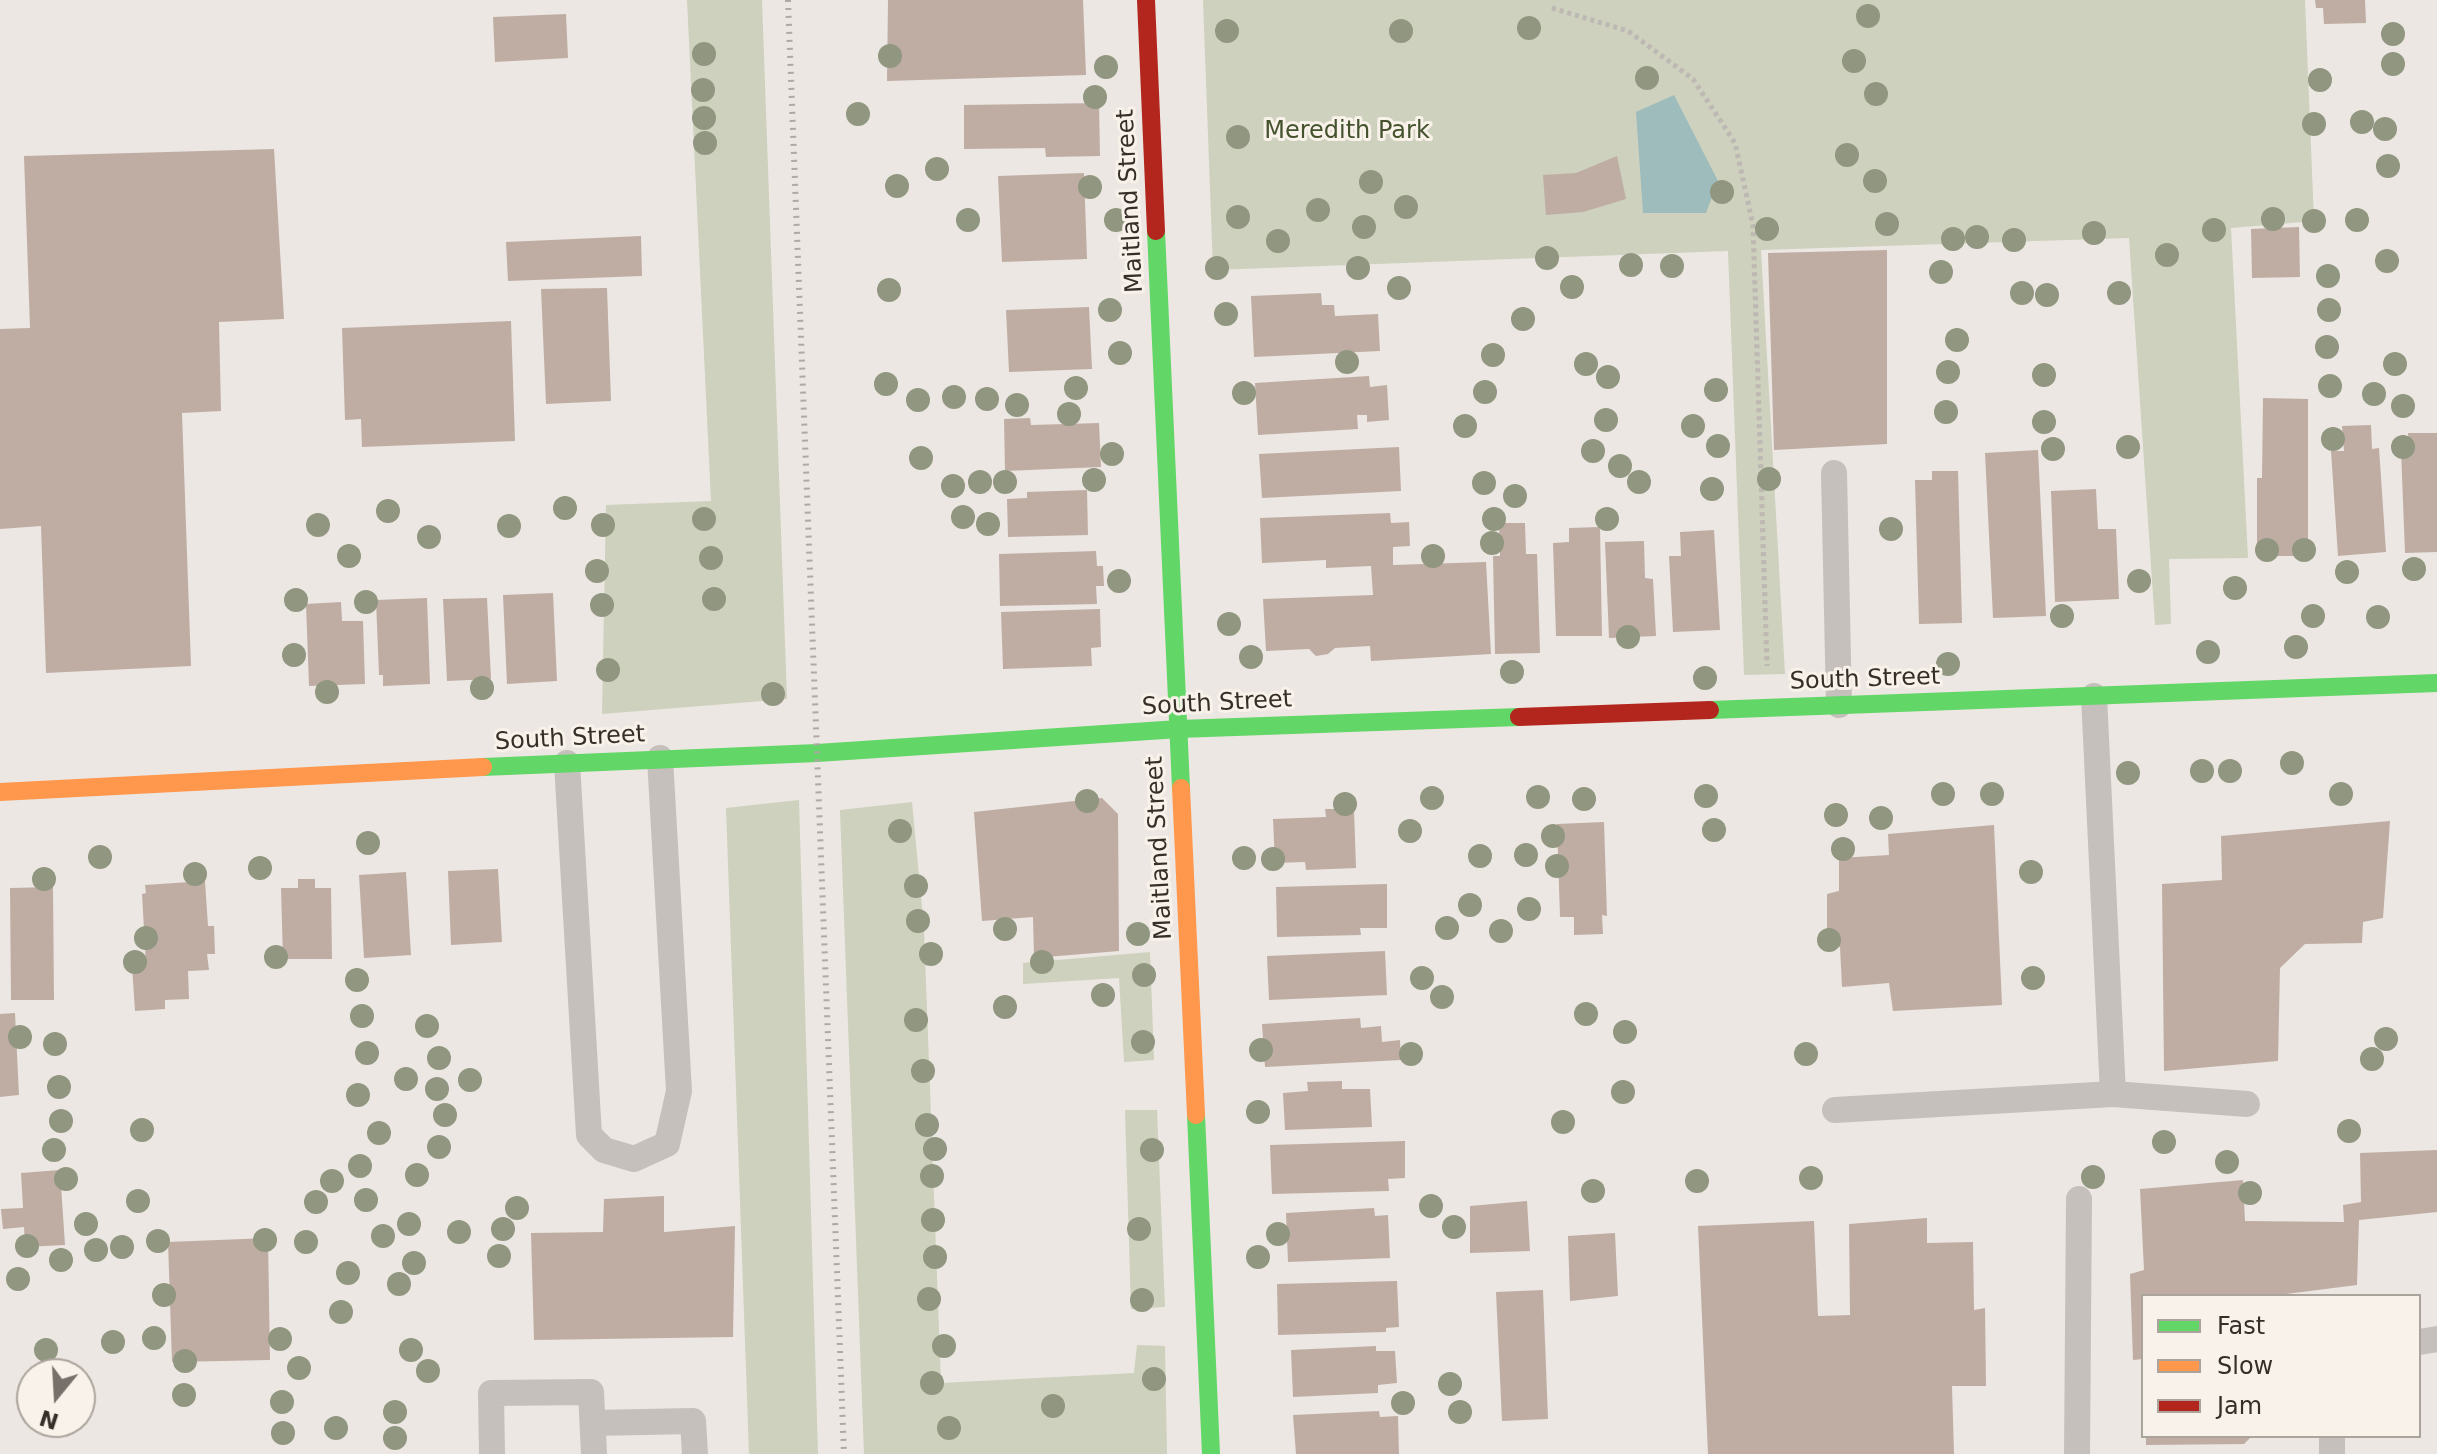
<!DOCTYPE html>
<html>
<head>
<meta charset="utf-8">
<style>
  body { margin:0 }
  #map { position:relative; width:2437px; height:1454px; overflow:hidden; background:#ece7e2; font-family:"DejaVu Sans",sans-serif }
  canvas { display:block }
  .legend { position:absolute; left:2141px; top:1294px; width:280px; height:144px; box-sizing:border-box; background:#f9f2ea; border:2px solid #aba49d; margin:0; padding:10px 14px; list-style:none; font-size:24px; color:#362e29 }
  .legend li { display:flex; align-items:center; gap:16px; height:40px }
  .legend b { width:40px; border:2px solid #aba49d }
  .north { position:absolute; left:16px; top:1358px; width:80px; height:80px; box-sizing:border-box; background:#f9f2ea; border:2px solid #aba49d; border-radius:50%; rotate:198deg; font-size:22px; font-weight:700; line-height:32px; text-align:center; color:#362e29 }
  .north::after { content:''; display:block; margin:auto; width:28px; height:36px; background:#766f6a; clip-path:polygon(50% 0,100% 100%,50% 72%,0 100%) }
</style>
</head>
<body>
<div id="map">
<canvas width="2437" height="1454"></canvas>
<ul class="legend">
<li><b style="height:10px;background:#63d668"></b>Fast</li>
<li><b style="height:10px;background:#ff974d"></b>Slow</li>
<li><b style="height:10px;background:#b3261e"></b>Jam</li>
</ul>
<div class="north">N</div>
</div>
<script>
const context = document.querySelector('canvas').getContext('2d');
context.lineJoin = 'round';
function fillPath(path, color) { context.fillStyle = color; context.fill(path, 'evenodd'); }
function strokePath(path, color, width, dash) { context.strokeStyle = color; context.lineWidth = width; context.lineCap = dash ? 'butt' : 'round'; context.setLineDash(dash || []); context.stroke(path); }
function drawText(font, color, halo, rows, align = 'center') {
  context.font = font + ' "DejaVu Sans",sans-serif'; context.lineWidth = 6; context.setLineDash([]); context.textBaseline = 'middle'; context.strokeStyle = halo; context.fillStyle = color; for (const [text, x, y, turn = 0] of rows) {
    context.save(); context.translate(x, y); context.rotate((+turn || 0) * Math.PI / 180); context.textAlign = isNaN(turn) ? turn : align; if (halo) context.strokeText(text, 0, 0); context.fillText(text, 0, 0); context.restore();
  }
}
const green = new Path2D(`
  M687 0H762L787 699 602 714 606 505 711 501Z
  M1203 0H2305L2314 221 2231 228 2248 558 2169 559 2171 624 2155 625 2129 238 1761 250 1785 674 1744 675 1728 251 1213 270Z
  M799 800 818 1454H749L726 808Z
  M912 802 924 929 941 1383 1134 1373 1137 1345 1165 1346 1167 1454H864L840 810Z
  M1150 952 1154 1060 1124 1062 1119 978 1023 984V963Z
  M1125 1110H1157L1165 1307 1131 1309Z`);
const water = new Path2D(`
  M1674 95 1718 181 1706 213H1643L1636 112Z`);
const building = new Path2D(`
  M888 0H1083L1086 75 887 81Z
  M2315 0H2365L2366 23 2324 24 2323 8H2316Z
  M566 14 568 58 495 62 493 17Z
  M1099 103 1100 156 1046 157 1045 148 964 149V105Z
  M274 149 284 319 219 322 221 411 182 413 191 666 46 673 41 526 0 529V329L30 328 24 156Z
  M1617 156 1626 199 1583 212 1546 215 1543 175 1576 173Z
  M1084 173 1087 259 1002 262 998 176Z
  M2299 227 2300 277 2252 278 2251 229Z
  M641 236 642 276 508 281 506 242Z
  M1887 250V444L1774 450 1768 253Z
  M607 288 611 401 546 404 541 289Z
  M1321 293 1322 305H1334L1335 316 1378 314 1380 351 1254 357 1251 296Z
  M1089 307 1092 369 1009 372 1006 310Z
  M511 321 515 441 362 447 361 419 345 420 342 328Z
  M1369 376 1370 387 1387 385 1389 420 1367 422V415H1357L1358 429 1258 435 1255 383Z
  M2263 398 2308 399V556H2257V478H2262Z
  M1030 418 1031 425 1099 423 1101 467 1005 471 1004 419Z
  M2371 425 2372 449 2379 448 2386 552 2338 556 2331 451H2344L2342 426Z
  M2408 433H2437V552L2405 553 2401 450 2409 449Z
  M1399 447 1401 491 1262 498 1259 454Z
  M2038 450 2046 616 1993 618 1985 453Z
  M1932 471H1958L1962 623 1919 624 1915 480H1932Z
  M2096 489 2098 529H2116L2119 599 2055 602 2051 491Z
  M1087 490 1088 535 1008 537 1007 499 1027 498V492Z
  M1390 513 1391 523 1409 522 1410 546 1393 547V565L1486 562 1491 654 1371 661 1370 646 1335 648 1328 654 1316 656 1309 649 1266 651 1263 599 1373 595 1371 566 1326 568V560L1262 563 1260 518Z
  M1499 523H1525L1526 554H1537L1540 653 1495 654 1493 556H1500Z
  M1600 527 1602 636H1556L1553 543 1569 542V528Z
  M1714 530 1720 630 1673 632 1669 556H1681L1680 532Z
  M1644 541 1645 578 1653 579 1656 636 1609 638 1605 542Z
  M1096 551 1097 566H1103L1104 586H1096L1097 604 1000 606 999 554Z
  M553 593 557 681 507 684 503 595Z
  M427 598 430 684 383 686V675H379L376 600Z
  M487 598 491 679 447 681 443 599Z
  M341 602 342 621H363L365 684 309 686 306 604Z
  M1100 609 1101 647 1091 648 1092 666 1003 669 1001 612Z
  M1102 798 1118 814 1119 951 1034 958 1033 917 982 921 974 812Z
  M1325 809H1354L1356 868 1306 870 1305 862 1275 863 1273 819 1326 817Z
  M2390 821 2383 918 2363 922 2362 943 2305 944 2280 968 2278 1061 2164 1071 2162 884 2222 880 2221 836Z
  M1604 822 1607 916 1602 915 1603 934 1574 935V917H1560L1557 824Z
  M1994 825 2002 1005 1893 1011 1889 983 1842 987 1840 947 1827 948V894L1839 891V858L1889 855 1888 834Z
  M498 869 502 942 451 945 448 871Z
  M406 872 411 955 364 958 359 875Z
  M298 879H315V888H331L332 959H283L281 888H298Z
  M205 881 208 926H214L215 954H207L209 970 188 971 189 999 165 1000V1009L135 1011 132 966 146 965 142 894 146 893 145 885Z
  M1387 884V928H1360L1361 935 1277 937 1276 887Z
  M53 887 54 1000H11L10 888Z
  M1385 951 1387 995 1269 1000 1267 956Z
  M15 1013 19 1095 0 1097V1014Z
  M1360 1018 1361 1028 1381 1026 1382 1042 1400 1040 1401 1060 1265 1067 1262 1024Z
  M1342 1081V1089H1370L1372 1127 1285 1130 1283 1093 1308 1091 1307 1082Z
  M1405 1141V1178L1388 1179 1389 1191 1272 1194 1270 1145Z
  M2437 1150V1212L2359 1220 2357 1285 2286 1294 2288 1296H2143V1359L2133 1360 2130 1274 2144 1270 2140 1189 2243 1180 2245 1221 2344 1222 2343 1205 2361 1202 2360 1153Z
  M60 1170 65 1245 25 1247 24 1227 3 1229 1 1209 23 1208 21 1173Z
  M664 1196V1232L735 1226 733 1337 534 1340 531 1233 603 1232 604 1199Z
  M1527 1201 1530 1251 1470 1253V1206Z
  M1374 1208 1375 1216 1388 1215 1390 1258 1288 1262 1286 1213Z
  M1927 1218V1243L1973 1242 1974 1310 1985 1308 1986 1386H1952L1954 1454H1708L1698 1226 1814 1221 1818 1316 1850 1315 1849 1224Z
  M1615 1233 1618 1296 1570 1301 1568 1236Z
  M268 1238 270 1360 172 1362 168 1242Z
  M1397 1281 1399 1327 1386 1328V1332L1278 1335 1277 1284Z
  M1543 1290 1548 1419 1502 1421 1496 1292Z
  M1376 1346V1351H1395L1397 1383 1378 1385V1393L1293 1397 1291 1350Z
  M1379 1411 1380 1417 1398 1416 1399 1454H1296L1293 1415Z
  M2146 1436H2252L2244 1444 2146 1445Z`);
const path = new Path2D(`
  M1552 8 1628 31 1693 79 1735 143 1753 225 1767 666`);
const lane = new Path2D(`
  M1834 473 1839 705
  M567 763 589 1135 604 1150 634 1159 667 1144 679 1091 660 758
  M2113 1094 2247 1104
  M1835 1110 2113 1094 2094 696
  M2419 1342 2437 1339
  M593 1423 693 1421 695 1454
  M492 1454 491 1393 591 1392 594 1454
  M2077 1454 2079 1199
  M2332 1454V1436`);
const fast = new Path2D(`
  M1156 231 1181 788
  M1710 710 2437 683
  M483 767 817 753 1179 729 1519 717
  M1196 1115 1211 1454`);
const slow = new Path2D(`
  M1181 788 1196 1115
  M0 792 483 767`);
const jam = new Path2D(`
  M1146 0 1156 231
  M1519 717 1710 710`);
const rail = new Path2D(`
  M788 0 844 1454`);
const trees = [
  [1868,16],
  [1529,28],
  [1227,31],
  [1401,31],
  [2393,34],
  [704,54],
  [890,56],
  [1854,61],
  [2393,64],
  [1106,67],
  [1647,78],
  [2320,80],
  [703,90],
  [1876,94],
  [1095,97],
  [858,114],
  [704,118],
  [2362,122],
  [2314,124],
  [2385,129],
  [1238,137],
  [705,143],
  [1847,155],
  [2388,166],
  [937,169],
  [1875,181],
  [1371,182],
  [897,186],
  [1090,187],
  [1722,192],
  [1406,207],
  [1318,210],
  [1238,217],
  [2273,219],
  [968,220],
  [1116,220],
  [2357,220],
  [2314,221],
  [1887,224],
  [1364,227],
  [1767,229],
  [2214,230],
  [2094,233],
  [1977,237],
  [1953,239],
  [2014,240],
  [1278,241],
  [2167,255],
  [1547,258],
  [2387,261],
  [1631,265],
  [1672,266],
  [1217,268],
  [1358,268],
  [1941,272],
  [2328,276],
  [1572,287],
  [1399,288],
  [889,290],
  [2022,293],
  [2119,293],
  [2047,295],
  [1110,310],
  [2329,310],
  [1226,314],
  [1523,319],
  [1957,340],
  [2327,347],
  [1120,353],
  [1493,355],
  [1347,362],
  [1586,364],
  [2395,364],
  [1948,372],
  [2044,375],
  [1608,377],
  [886,384],
  [2330,386],
  [1076,388],
  [1716,390],
  [1485,392],
  [1244,393],
  [2374,394],
  [954,397],
  [987,399],
  [918,400],
  [1017,405],
  [2403,406],
  [1946,412],
  [1069,414],
  [1606,420],
  [2044,422],
  [1465,426],
  [1693,426],
  [2333,439],
  [1718,446],
  [2128,447],
  [2403,447],
  [2053,449],
  [1593,451],
  [1112,454],
  [921,458],
  [1620,466],
  [1769,479],
  [1094,480],
  [980,482],
  [1005,482],
  [1639,482],
  [1484,483],
  [953,486],
  [1712,489],
  [1515,496],
  [565,508],
  [388,511],
  [963,517],
  [704,519],
  [1494,519],
  [1607,519],
  [988,524],
  [318,525],
  [603,525],
  [509,526],
  [1891,529],
  [429,537],
  [1492,543],
  [2267,550],
  [2304,550],
  [349,556],
  [1433,556],
  [711,558],
  [2414,569],
  [597,571],
  [2347,572],
  [1119,581],
  [2139,581],
  [2235,588],
  [714,599],
  [296,600],
  [366,602],
  [602,605],
  [2062,616],
  [2313,616],
  [2378,617],
  [1229,624],
  [1628,637],
  [2296,647],
  [2208,652],
  [294,655],
  [1251,657],
  [1948,664],
  [608,670],
  [1512,672],
  [1705,678],
  [482,688],
  [327,692],
  [773,694],
  [2292,763],
  [2202,771],
  [2230,771],
  [2128,773],
  [1943,794],
  [1992,794],
  [2341,794],
  [1706,796],
  [1538,797],
  [1432,798],
  [1584,799],
  [1087,801],
  [1345,804],
  [1836,815],
  [1881,818],
  [1714,830],
  [900,831],
  [1410,831],
  [1553,836],
  [368,843],
  [1843,849],
  [1526,855],
  [1480,856],
  [100,857],
  [1244,858],
  [1273,859],
  [1557,866],
  [260,868],
  [2031,872],
  [195,874],
  [44,879],
  [916,886],
  [1470,905],
  [1529,909],
  [918,921],
  [1447,928],
  [1005,929],
  [1501,931],
  [1138,934],
  [146,938],
  [1829,940],
  [931,954],
  [276,957],
  [135,962],
  [1042,962],
  [1144,975],
  [1422,978],
  [2033,978],
  [357,980],
  [1103,995],
  [1442,997],
  [1005,1007],
  [1586,1014],
  [362,1016],
  [916,1020],
  [427,1026],
  [1625,1032],
  [20,1037],
  [2386,1039],
  [1143,1042],
  [55,1044],
  [1261,1050],
  [367,1053],
  [1411,1054],
  [1806,1054],
  [439,1058],
  [2372,1059],
  [923,1071],
  [406,1079],
  [470,1080],
  [59,1087],
  [437,1089],
  [1623,1092],
  [358,1095],
  [1258,1112],
  [445,1115],
  [61,1121],
  [1563,1122],
  [927,1125],
  [142,1130],
  [2349,1131],
  [379,1133],
  [2164,1142],
  [439,1147],
  [935,1149],
  [54,1150],
  [1152,1150],
  [2227,1162],
  [360,1166],
  [417,1175],
  [932,1176],
  [2093,1177],
  [1811,1178],
  [66,1179],
  [332,1181],
  [1697,1181],
  [1593,1191],
  [2250,1193],
  [366,1200],
  [138,1201],
  [316,1202],
  [1431,1206],
  [517,1208],
  [933,1220],
  [86,1224],
  [409,1224],
  [1454,1227],
  [503,1229],
  [1139,1229],
  [459,1232],
  [1278,1234],
  [383,1236],
  [265,1240],
  [158,1241],
  [306,1242],
  [27,1246],
  [122,1247],
  [96,1250],
  [499,1256],
  [935,1257],
  [1258,1257],
  [61,1260],
  [414,1263],
  [348,1273],
  [18,1279],
  [399,1284],
  [164,1295],
  [929,1299],
  [1142,1300],
  [341,1312],
  [154,1338],
  [280,1339],
  [113,1342],
  [944,1346],
  [46,1350],
  [411,1350],
  [185,1361],
  [299,1368],
  [428,1371],
  [1154,1379],
  [932,1383],
  [1450,1384],
  [184,1395],
  [282,1402],
  [1403,1403],
  [1053,1406],
  [395,1412],
  [1460,1412],
  [336,1428],
  [949,1428],
  [283,1433],
  [395,1438]
];
const parkNames = [
  ["Meredith Park",1347,132]
];
const streetNames = [
  ["Maitland Street",1131,201,-93],
  ["South Street",1865,680,-2],
  ["South Street",1217,704,-3],
  ["South Street",570,739,-3],
  ["Maitland Street",1160,848,-93]
];
fillPath(green, '#cdd1bd');
fillPath(water, '#9fbcbc');
fillPath(building, '#bfada4');
strokePath(path, '#beb8b3', 5, [4, 4]);
strokePath(lane, '#c5c0bb', 26);
strokePath(fast, '#63d668', 18);
strokePath(slow, '#ff974d', 18);
strokePath(jam, '#b3261e', 18);
strokePath(rail, '#ada9a5', 6, [2, 6]);
context.fillStyle = '#90967f';
for (const [x, y] of trees) { context.beginPath(); context.arc(x, y, 12, 0, 2 * Math.PI); context.fill(); }
drawText('24px', '#44532e', '#f9f2ea', parkNames);
drawText('24px', '#362e29', '#f9f2ea', streetNames);
</script>
</body>
</html>
